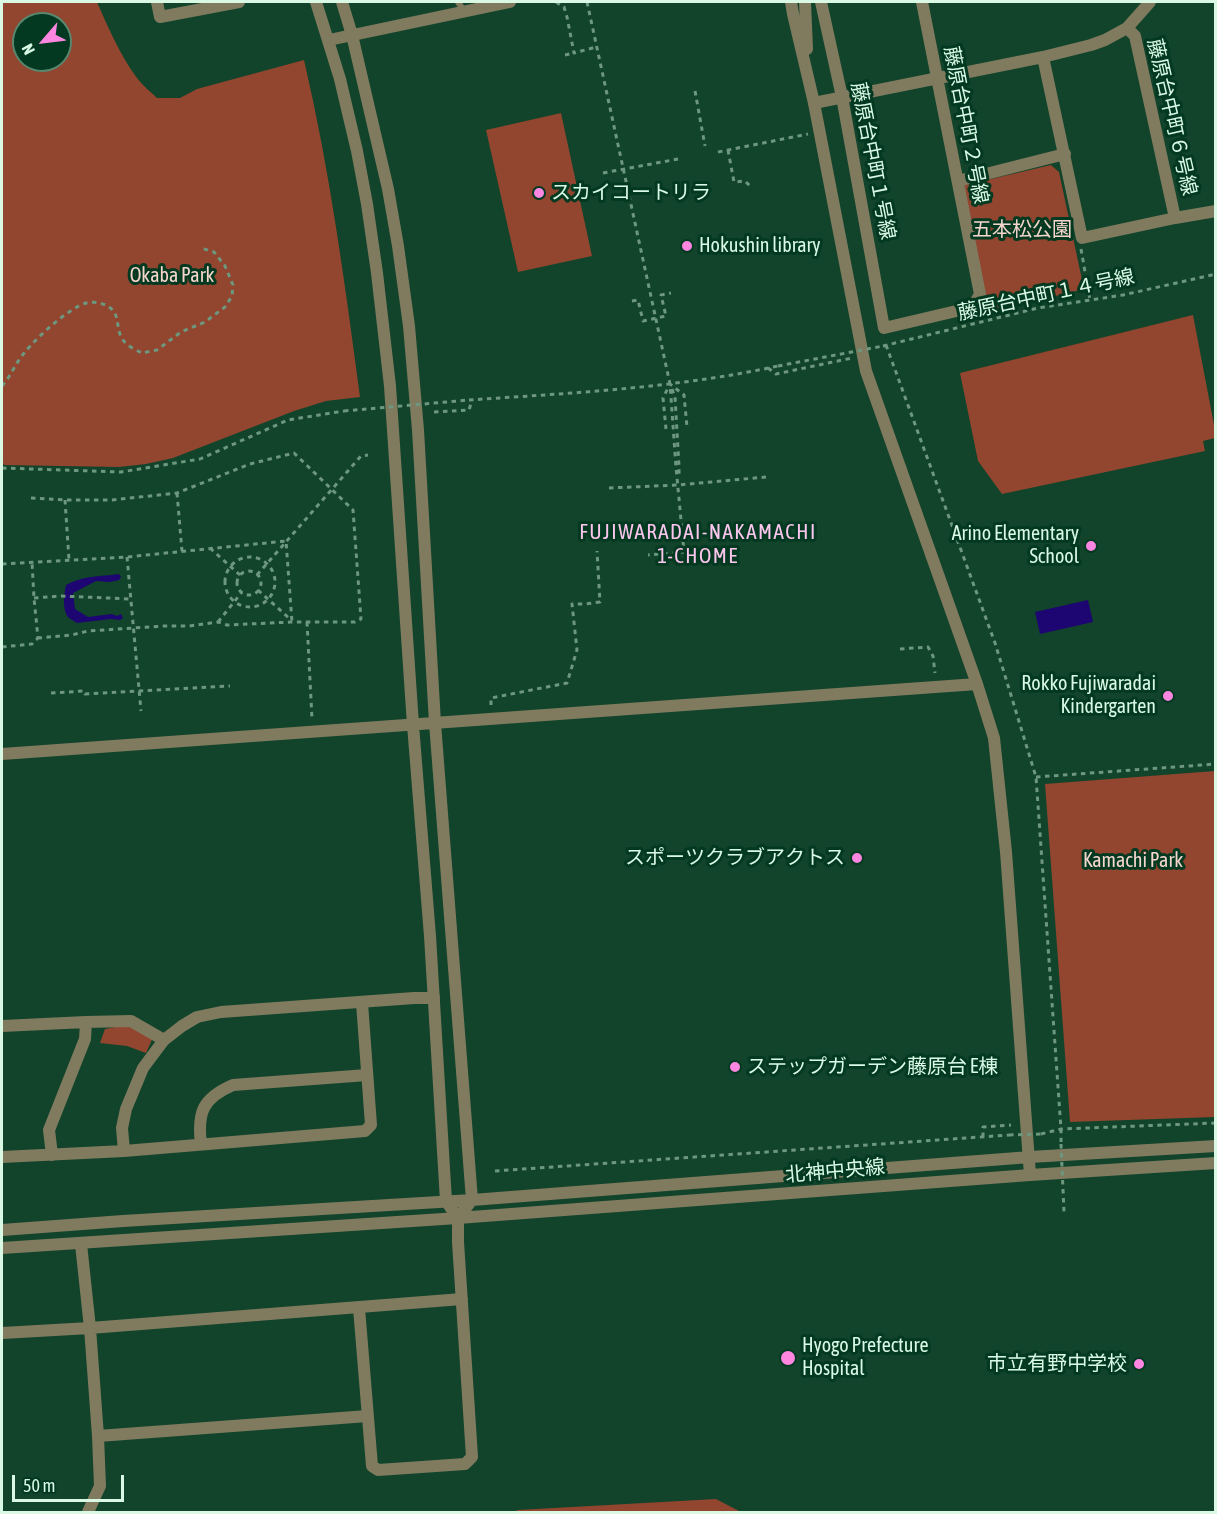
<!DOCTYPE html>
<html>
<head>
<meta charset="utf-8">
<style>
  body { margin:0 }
  #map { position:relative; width:1217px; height:1514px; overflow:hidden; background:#11442a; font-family:"Asap Condensed",sans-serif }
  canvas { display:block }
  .frame { position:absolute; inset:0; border:3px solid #d9f9e4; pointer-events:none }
  .north { position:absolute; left:12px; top:12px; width:60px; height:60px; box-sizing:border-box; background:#023920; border:2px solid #58866e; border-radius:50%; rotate:242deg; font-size:16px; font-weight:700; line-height:24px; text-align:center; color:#d9f9e4 }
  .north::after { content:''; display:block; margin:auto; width:21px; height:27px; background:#fd86e1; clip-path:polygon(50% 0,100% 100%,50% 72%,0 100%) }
  .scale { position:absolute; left:12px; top:1475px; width:112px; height:27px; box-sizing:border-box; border:3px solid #d9f9e4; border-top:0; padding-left:8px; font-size:18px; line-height:21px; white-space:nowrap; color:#d9f9e4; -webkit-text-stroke:4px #023920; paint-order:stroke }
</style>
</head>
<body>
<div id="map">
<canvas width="1217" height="1514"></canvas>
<div class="frame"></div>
<div class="north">N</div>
<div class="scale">50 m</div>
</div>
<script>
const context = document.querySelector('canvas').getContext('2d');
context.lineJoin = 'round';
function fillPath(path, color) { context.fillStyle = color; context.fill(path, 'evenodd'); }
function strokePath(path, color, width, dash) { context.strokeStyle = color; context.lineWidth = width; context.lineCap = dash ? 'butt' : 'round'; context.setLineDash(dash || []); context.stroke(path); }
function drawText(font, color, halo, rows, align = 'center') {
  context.font = font + ' "Asap Condensed","Noto Sans JP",sans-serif'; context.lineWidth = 6; context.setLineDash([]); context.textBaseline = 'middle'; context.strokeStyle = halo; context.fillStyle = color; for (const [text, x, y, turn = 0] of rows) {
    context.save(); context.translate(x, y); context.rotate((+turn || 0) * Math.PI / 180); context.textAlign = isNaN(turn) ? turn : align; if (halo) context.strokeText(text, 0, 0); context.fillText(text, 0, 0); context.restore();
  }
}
const green = new Path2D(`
  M2 2H97C108 27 120 55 137 78 142 85 151 92 157 98H180L197 89 304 60C330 171 345 284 360 397L326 401 294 411 173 458 146 464 119 467 4 465 2 461ZM24 24H60V60H24Z
  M561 113 592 256 518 272 486 130Z
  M1051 165 1059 172 1084 289 990 312 961 186Z
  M1193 315 1215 430V438L1203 441 1205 451 1002 494 978 461 960 373Z
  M1215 771V1117L1070 1122 1045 784Z
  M126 1025 154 1035 146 1053 127 1046 100 1043 105 1029Z
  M716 1499 741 1512H513L518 1510Z`);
const water = new Path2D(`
  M119 574 121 577 119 580 110 582 96 581 73 593 75 609 88 617 112 614 117 616 121 614 123 618 120 620 111 619 77 623C74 621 70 619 68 617 62 610 64 593 66 585 86 575 98 577 119 574Z
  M1088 600 1093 622 1040 634 1035 612Z`);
const path = new Path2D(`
  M556 2 564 7 567 17 574 53 596 47
  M587 2 670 384 676 467 684 552 648 555
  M565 55 574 53
  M695 91 705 146
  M728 150 734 182 745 181 752 188
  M718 152 808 134
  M603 173 678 159
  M1081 249 1090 300
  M632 301 638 300 643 321 666 316 661 295 671 293
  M886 345 995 643 1036 777 1061 1129V1142
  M883 346 1038 308 1123 295 1216 274
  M768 368 776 374 852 358
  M2 386C11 376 16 362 25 352 37 337 69 308 86 303 94 301 103 303 109 307 121 315 115 329 123 340 127 346 136 350 142 353L157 350 181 332 205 322 225 307 232 296 233 285 225 266 214 252 201 248
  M672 389 675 397 679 466V477
  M469 400C572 393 677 388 778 366
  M434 412 469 410 472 400
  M666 429 663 398 670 384 684 395 687 427
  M2 468 121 472 200 459 288 420 344 411
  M609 488 678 485 766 477
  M177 493 182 551
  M31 498 65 500H112L177 493 250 464 294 453 353 510 361 619 355 622H292L227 625 218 622 189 626H164L88 631 72 635 38 638
  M65 500 69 560
  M210 548 240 575
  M127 557 141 711
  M225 582a25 25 0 1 1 50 0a25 25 0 1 1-50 0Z
  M2 564 127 557 286 541 292 622
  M237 583a12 12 0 1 1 24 0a12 12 0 1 1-24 0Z
  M257 575 361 456 368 455
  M258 590 291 620
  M34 598 61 596 131 599
  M218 622 242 592
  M307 622 312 719
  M2 647 32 644 38 638 34 598 32 562
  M900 649 928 647 933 656 935 673
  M51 693 84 691 85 694 230 686
  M491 705V698L567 683 577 650 572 604H585L600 602 597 551
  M1036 777 1216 764
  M1041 1134 1061 1129 1216 1123
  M983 1137V1127L1011 1125
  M495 1171 1009 1135`);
const service = new Path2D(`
  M458 2 464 11`);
const minor = new Path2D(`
  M157 2 160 17 239 2
  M821 2 842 97 884 328 965 309 975 303 980 294 922 2
  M1127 28 1135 36 1175 218
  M1043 57 1082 238 1175 218 1216 211
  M814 103 1043 57 1091 45 1105 40 1127 28 1150 2
  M958 181 1065 154
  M2 1026 86 1022 131 1021 164 1040
  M201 1144C197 1112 203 1098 233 1085L367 1075
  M124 1151 122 1128 126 1109 143 1068 164 1040 182 1026 197 1017 221 1012 414 998H434
  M52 1155 49 1130 85 1039 86 1022
  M2 1157 124 1151 365 1131 371 1125 362 1003
  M81 1244 90 1328 98 1436 100 1486 88 1512
  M359 1308 372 1466 378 1470 465 1464 472 1457 458 1242V1218
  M2 1333 90 1328 462 1299
  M98 1436 368 1416`);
const tertiary = new Path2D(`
  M316 2 340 79 357 151 367 204 377 273 390 386 413 725 430 936 446 1201 458 1218
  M342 2 352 35 388 189 398 246 409 326 418 430 435 723 472 1200 458 1218
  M791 2 793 14 814 103 866 371 977 684 994 738 1006 852 1030 1175
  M805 2 807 49
  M329 40 510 2
  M2 754 977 684
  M2 1230 123 1221 472 1200 1030 1157 1216 1146
  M2 1248 458 1218 1030 1175 1216 1163`);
const pathBridge = new Path2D(`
  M778 366 883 346
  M344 411 469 400
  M1009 1135 1041 1134
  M1061 1144 1064 1212`);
const markers = [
  [539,193,6,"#fd86e1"],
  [687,246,6,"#fd86e1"],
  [1091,546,6,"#fd86e1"],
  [1168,696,6,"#fd86e1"],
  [857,858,6,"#fd86e1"],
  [735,1067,6,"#fd86e1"],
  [788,1358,8,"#fd86e1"],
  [1139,1364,6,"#fd86e1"]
];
const streetNames = [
  ["藤原台中町６号線",1172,117,77],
  ["藤原台中町２号線",966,125,79],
  ["藤原台中町１号線",873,161,79],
  ["藤原台中町１４号線",1046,295,-12],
  ["北神中央線",835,1171,-5]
];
const poiNames = [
  ["スカイコートリラ",551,193],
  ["Hokushin library",699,246],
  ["Arino Elementary",1079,534,"right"],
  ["School",1079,557,"right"],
  ["Rokko Fujiwaradai",1156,684,"right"],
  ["Kindergarten",1156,707,"right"],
  ["スポーツクラブアクトス",845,858,"right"],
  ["ステップガーデン藤原台 E棟",747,1067],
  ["Hyogo Prefecture",802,1346],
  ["Hospital",802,1369],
  ["市立有野中学校",1127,1364,"right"]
];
const parkNames = [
  ["五本松公園",1022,230],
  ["Okaba Park",172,276],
  ["Kamachi Park",1133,861]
];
const neighbourhoodNames = [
  ["FUJIWARADAI-NAKAMACHI",698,532],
  ["1-CHOME",698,556]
];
fillPath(green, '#92452f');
fillPath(water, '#1d0572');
strokePath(path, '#6d977f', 3, [4.5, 4.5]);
strokePath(service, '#807a5f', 6);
strokePath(minor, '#807a5f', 12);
strokePath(tertiary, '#807a5f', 12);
strokePath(pathBridge, '#6d977f', 3, [4.5, 4.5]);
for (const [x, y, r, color] of markers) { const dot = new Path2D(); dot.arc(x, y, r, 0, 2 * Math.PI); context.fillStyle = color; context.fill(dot); strokePath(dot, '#023920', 2); }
drawText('20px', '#d9f9e4', '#023920', streetNames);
drawText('20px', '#d9f9e4', '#023920', poiNames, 'left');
drawText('20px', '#f5d5cc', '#023920', parkNames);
context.letterSpacing = '1.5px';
drawText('21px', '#fdc6ee', '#023920', neighbourhoodNames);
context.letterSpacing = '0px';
</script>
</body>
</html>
